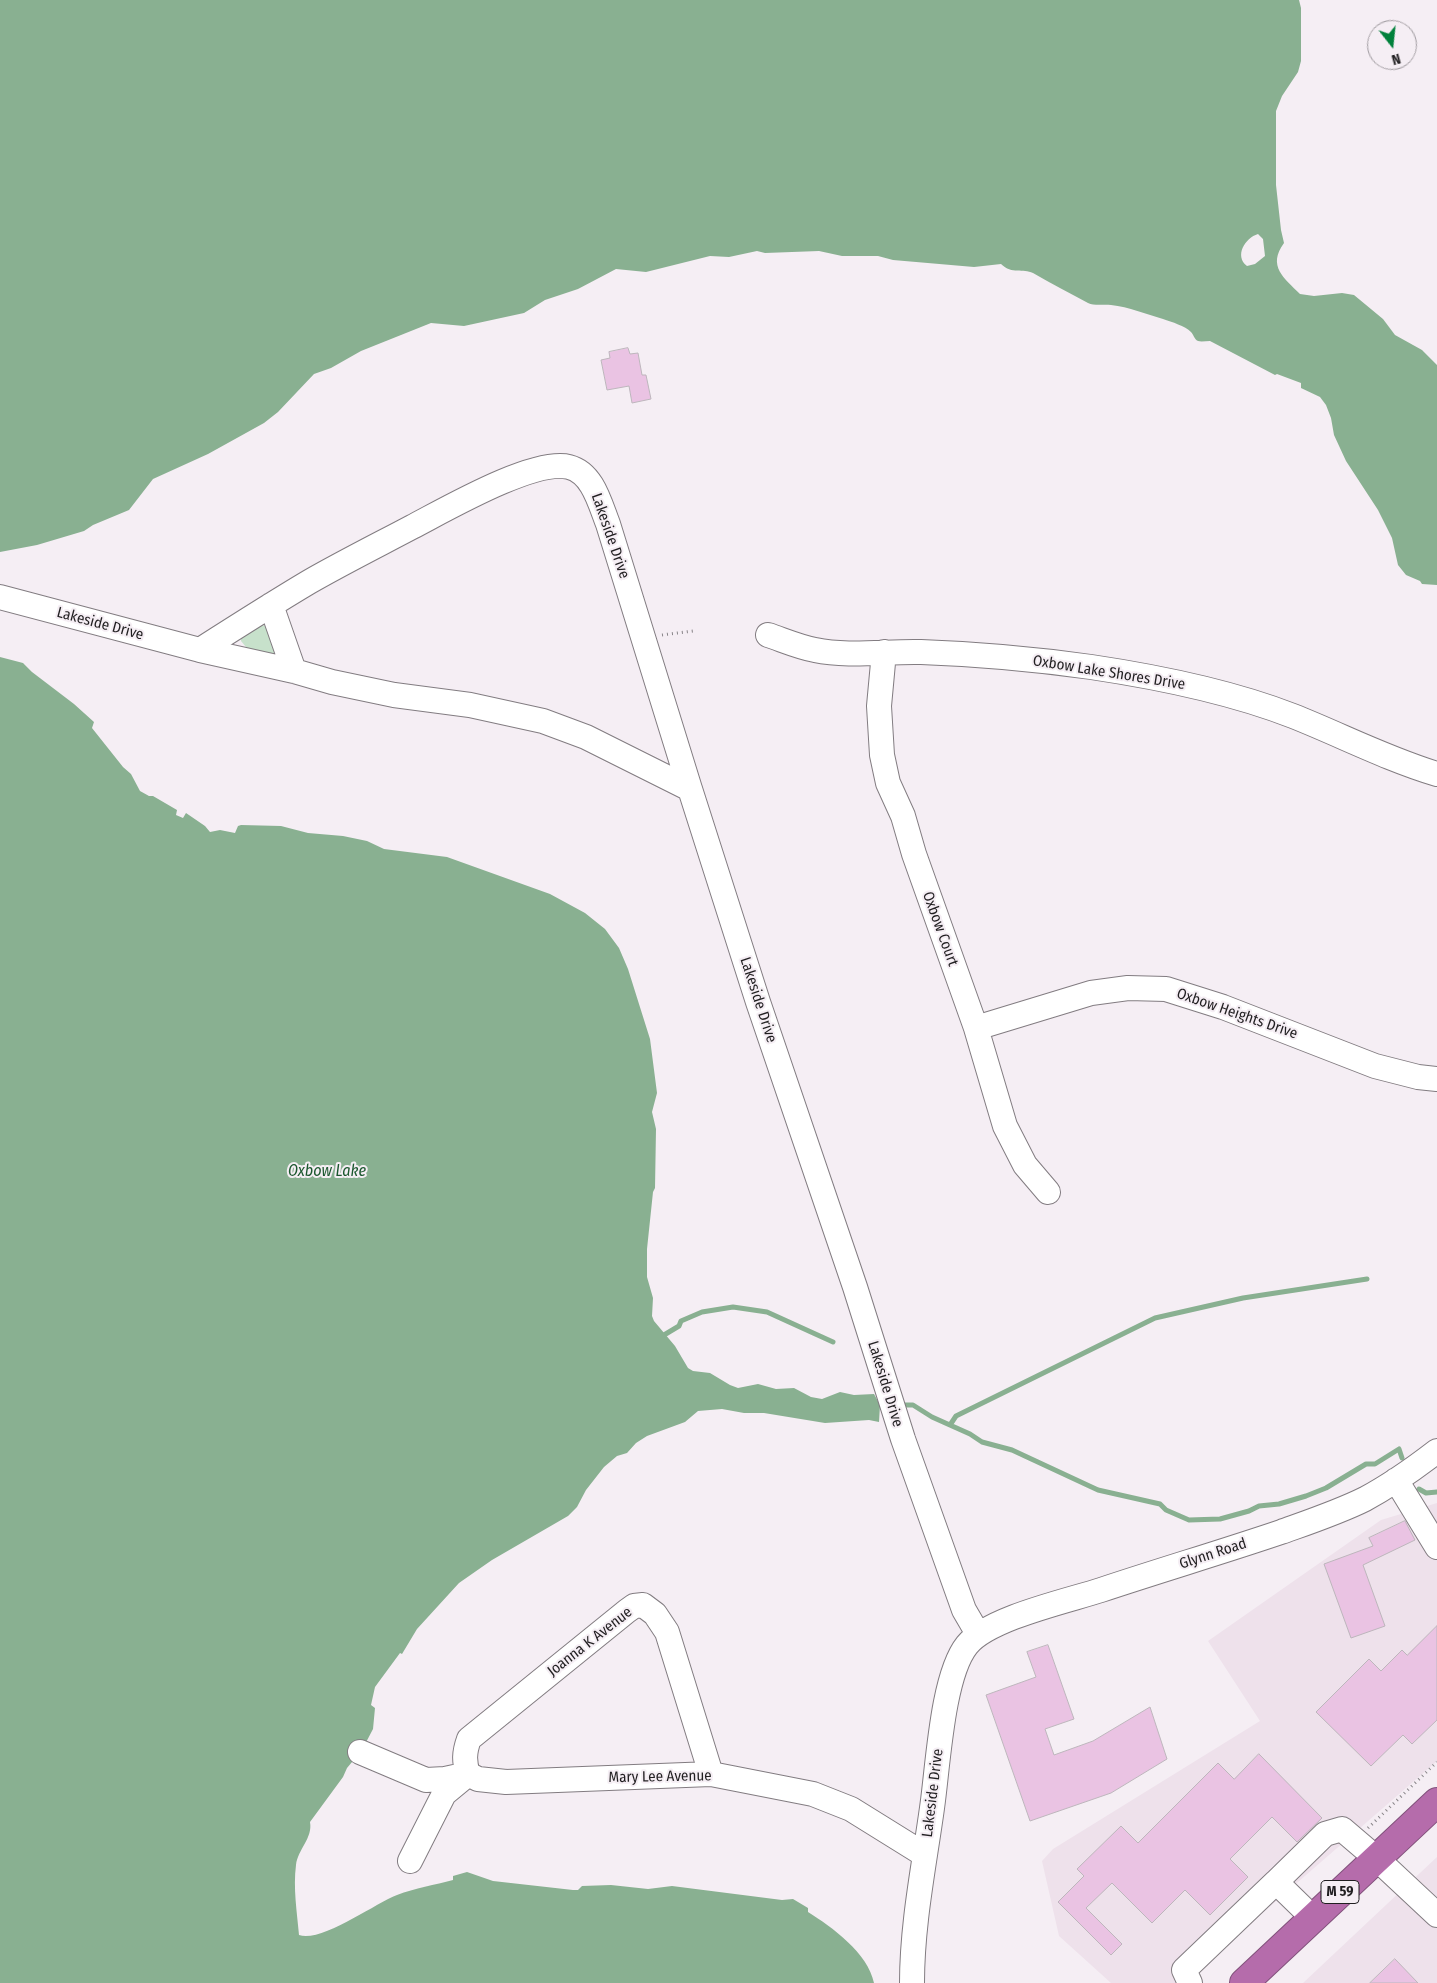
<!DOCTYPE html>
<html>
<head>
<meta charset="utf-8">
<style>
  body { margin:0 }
  #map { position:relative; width:1437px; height:1983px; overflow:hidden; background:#f5eef4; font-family:"Fira Sans Condensed",sans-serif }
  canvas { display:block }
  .north { position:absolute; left:1367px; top:20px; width:50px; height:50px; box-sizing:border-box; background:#f5eef4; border:1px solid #a09ba0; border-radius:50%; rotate:164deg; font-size:14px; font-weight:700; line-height:20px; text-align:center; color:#211f21 }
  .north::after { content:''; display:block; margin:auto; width:18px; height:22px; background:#00813b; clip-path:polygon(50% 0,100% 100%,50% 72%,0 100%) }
</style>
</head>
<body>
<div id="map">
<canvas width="1437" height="1983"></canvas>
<div class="north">N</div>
</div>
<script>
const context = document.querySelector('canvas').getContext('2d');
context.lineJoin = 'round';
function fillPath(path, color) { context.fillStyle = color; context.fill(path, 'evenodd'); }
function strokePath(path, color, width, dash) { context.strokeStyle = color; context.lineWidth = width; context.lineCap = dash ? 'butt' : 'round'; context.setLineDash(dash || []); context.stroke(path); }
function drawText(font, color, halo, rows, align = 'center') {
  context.font = font + ' "Fira Sans Condensed",sans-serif'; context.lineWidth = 4; context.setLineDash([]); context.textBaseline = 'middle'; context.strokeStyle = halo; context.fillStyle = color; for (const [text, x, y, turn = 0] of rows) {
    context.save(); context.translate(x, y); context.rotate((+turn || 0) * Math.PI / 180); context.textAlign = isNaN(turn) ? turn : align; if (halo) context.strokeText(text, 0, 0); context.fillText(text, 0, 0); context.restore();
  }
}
const built = new Path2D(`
  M1437 1503V1761L1182 1983H1111L1059 1936 1042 1861 1053 1849 1260 1721 1208 1641 1381 1520Z
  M1437 1857V1983H1303Z`);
const green = new Path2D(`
  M260 625 269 626 277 653 276 656 251 653 241 641V636Z`);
const water = new Path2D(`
  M0 0H1299L1301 8V61L1298 72 1282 96 1276 111V185L1281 230 1284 243C1267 266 1284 278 1300 294L1314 296 1342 293 1354 295 1383 319 1395 335 1422 350 1437 365V585L1422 584 1420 581 1406 575 1398 565 1392 538 1378 510 1346 461 1334 435 1331 418 1326 405 1320 397 1301 388V383L1277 374 1275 375 1210 341C1206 341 1201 342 1198 341 1194 339 1194 335 1191 332 1185 326 1172 322 1163 319 1146 314 1129 307 1111 305 1104 304 1094 306 1088 303 1070 293 1052 284 1033 273 1023 268 1012 275 1001 264L974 267 893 260 878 256H842L819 251 765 253 757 251 729 257 710 256 646 272 616 269 578 289 545 300 524 313 464 326 431 323 361 351 331 368 314 374 278 412 264 423 208 454 153 479 129 510 93 525 84 531 37 545 0 552ZM1258 234 1263 239 1265 256 1255 264 1247 266C1234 256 1245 238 1258 234Z
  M0 657 23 663 32 672 74 704 94 722 92 728 123 767 131 774 140 791 149 796H153L177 810 176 815 183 818 186 813 205 826 210 832 220 830 235 833 238 826 241 825 281 826 308 833 343 836 367 841 384 849 447 857 550 894 585 913 605 929 619 948 628 969 650 1039 657 1093 652 1112 656 1129 655 1188 653 1192 647 1249V1277L653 1298 652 1316 654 1321 675 1346 688 1368 693 1371 710 1373 730 1385 738 1388 758 1384 776 1389 794 1388 811 1397 822 1399 840 1392 854 1395 874 1394 880 1405 879 1422 869 1420 825 1423 764 1413H744L722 1409 698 1411 685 1422 647 1436 636 1443 627 1453 617 1456 604 1467 586 1490 577 1507 568 1516 492 1560 459 1583 417 1629 402 1654 400 1653 375 1687 371 1705 375 1708 373 1729 362 1750 347 1768 343 1777 310 1822C313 1838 298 1849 296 1865 293 1888 297 1912 299 1935 321 1943 374 1904 397 1895 415 1888 435 1885 453 1880V1876L467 1872 493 1881 573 1890H578L582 1886 611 1885 648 1889 672 1886 782 1900 793 1899 808 1908V1912C832 1927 868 1953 874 1983H0Z`);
const stream = new Path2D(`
  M664 1335 679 1326 681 1321 702 1312 733 1307 767 1312 833 1342
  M900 1405H913L932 1417 970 1434 982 1442 1012 1450 1098 1490 1160 1504 1166 1510 1189 1520 1220 1519 1249 1511 1259 1506 1279 1504 1306 1496 1326 1488 1366 1464H1375L1399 1449 1402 1458
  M950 1425 956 1416 1155 1318 1243 1298 1367 1279
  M1419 1489 1426 1493 1437 1492`);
const building = new Path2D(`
  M628 348 630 354 638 353 642 375H646L651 399 632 403 629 386 607 390 601 360 610 358 609 352Z
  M1405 1521 1415 1540 1363 1565 1385 1626 1351 1638 1324 1564 1373 1546 1369 1538Z
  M1437 1626V1720L1412 1744 1403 1735 1371 1766 1316 1712 1369 1659 1381 1671 1402 1650 1407 1655Z
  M1048 1645 1074 1719 1045 1729 1054 1755 1093 1741 1150 1707 1167 1759 1111 1793 1030 1821 986 1695 1036 1677 1027 1652Z
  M1259 1754 1322 1818 1297 1842 1272 1817 1230 1859 1248 1877 1210 1915 1185 1890 1152 1923 1112 1883 1086 1908 1122 1944 1111 1955 1058 1902 1084 1876 1077 1869 1121 1826 1138 1843 1218 1763 1234 1779Z
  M1395 1959 1418 1983H1370Z`);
const path = new Path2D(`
  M662 635 693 631
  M1368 1828 1437 1762`);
const minor = new Path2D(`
  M0 597 200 650 294 671 332 682 394 695 470 705 543 721 586 737 690 789 758 1002 855 1287 903 1439 964 1610 978 1634
  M271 605 294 671
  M768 635C783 640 799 647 815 650 848 657 887 651 921 652 977 654 1034 659 1091 667 1158 677 1229 691 1293 716 1341 735 1387 759 1437 774
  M200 650C236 627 272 604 309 582 342 563 378 545 412 527 445 510 534 458 569 467 593 473 600 504 608 524L690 789
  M884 652 879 706 882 755 888 783 903 816 914 854 976 1028 1005 1126 1025 1165 1048 1192
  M976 1028 1091 993 1128 988 1166 989 1223 1007 1375 1066 1418 1077 1437 1079
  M1396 1480 1437 1547
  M360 1752 426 1780 445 1779 468 1774
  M468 1774 478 1779 506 1782 711 1774 813 1794 851 1809 925 1855
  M468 1774C464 1761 464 1753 469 1739L627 1611 634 1606 643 1605 655 1614 667 1632 711 1774
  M410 1861 444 1794 467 1775
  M1313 1918 1276 1882 1325 1834 1342 1829 1376 1858 1437 1915
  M912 1983C912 1924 924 1866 932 1808 938 1767 942 1676 967 1645 989 1618 1067 1601 1101 1590 1161 1570 1222 1552 1281 1532 1309 1522 1339 1512 1365 1499 1391 1485 1415 1468 1437 1451
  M1190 1983 1184 1970 1276 1882`);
const highway = new Path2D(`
  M1244 1983 1437 1802`);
const shields = [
  [1340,1892,38]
];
const shieldNames = [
  ["M 59",1340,1892]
];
const streetNames = [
  ["Lakeside Drive",610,536,71],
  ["Lakeside Drive",100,624,15],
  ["Oxbow Lake Shores Drive",1109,673,9],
  ["Oxbow Court",940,929,70],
  ["Lakeside Drive",758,1000,72],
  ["Oxbow Heights Drive",1237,1014,19],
  ["Lakeside Drive",885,1384,73],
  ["Glynn Road",1213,1554,-18],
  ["Joanna K Avenue",590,1642,-38],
  ["Mary Lee Avenue",660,1777,-1],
  ["Lakeside Drive",933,1793,-83]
];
const waterNames = [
  ["Oxbow Lake",327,1172]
];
fillPath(built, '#eee1eb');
fillPath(green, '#c7e1cb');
fillPath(water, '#89b091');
strokePath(stream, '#89b091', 5);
fillPath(building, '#eac3e3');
strokePath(building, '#bdb6bc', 1);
strokePath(minor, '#827c81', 26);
strokePath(highway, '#81517b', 30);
strokePath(path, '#888488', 3, [1, 4]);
strokePath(minor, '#fff', 24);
strokePath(highway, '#b56cab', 28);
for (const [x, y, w] of shields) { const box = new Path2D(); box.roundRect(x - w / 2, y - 11.5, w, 23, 4); context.fillStyle = '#f5eef4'; context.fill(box); strokePath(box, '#211f21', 1); }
drawText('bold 14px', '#211f21', null, shieldNames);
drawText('15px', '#211f21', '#f5eef4', streetNames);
drawText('italic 16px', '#1c582f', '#f5eef4', waterNames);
</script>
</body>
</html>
